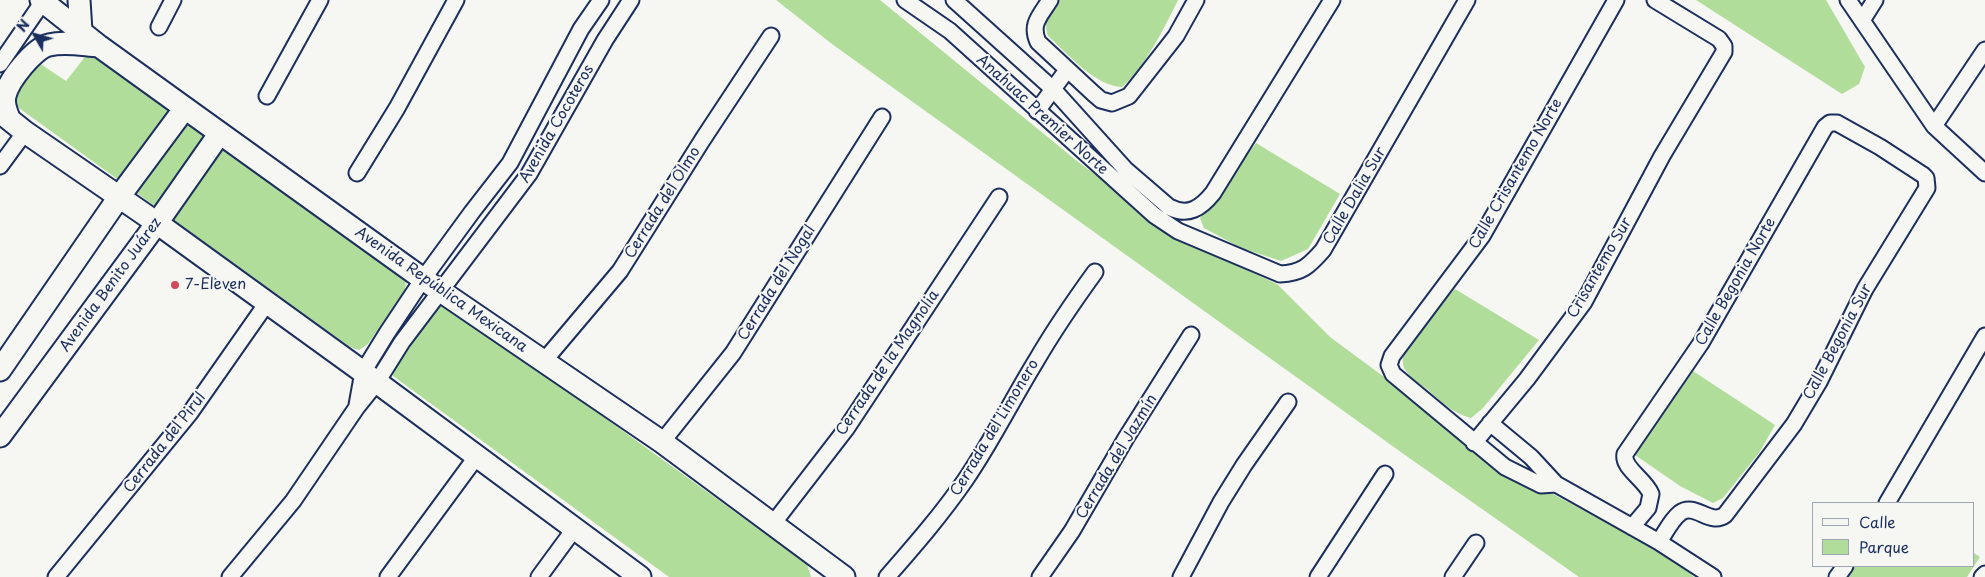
<!DOCTYPE html>
<html>
<head>
<meta charset="utf-8">
<style>
  body { margin:0 }
  #map { position:relative; width:1985px; height:577px; overflow:hidden; background:#f6f6f2; font-family:"Playpen Sans",sans-serif }
  canvas { display:block }
  .legend { position:absolute; left:1812px; top:502px; width:162px; height:65px; box-sizing:border-box; background:#f6f6f2; border:1px solid #9ea6b7; margin:0; padding:6px 9px; list-style:none; font-size:15px; color:#1b2f5e }
  .legend li { display:flex; align-items:center; gap:10px; height:25px }
  .legend b { width:25px; border:1px solid #9ea6b7 }
  .north { position:absolute; left:10px; top:10px; width:50px; height:50px; -webkit-text-stroke:4px #f6f6f2; paint-order:stroke; rotate:308deg; font-size:14px; font-weight:700; line-height:20px; text-align:center; color:#1b2f5e }
  .north::after { content:''; display:block; margin:auto; width:18px; height:22px; background:#1b2f5e; clip-path:polygon(50% 0,100% 100%,50% 72%,0 100%) }
</style>
</head>
<body>
<div id="map">
<canvas width="1985" height="577"></canvas>
<ul class="legend">
<li><b style="height:6px;background:#f6f6f2"></b>Calle</li>
<li><b style="height:14px;background:#b1dd9b"></b>Parque</li>
</ul>
<div class="north">N</div>
</div>
<script>
const context = document.querySelector('canvas').getContext('2d');
context.lineJoin = 'round';
function fillPath(path, color) { context.fillStyle = color; context.fill(path, 'evenodd'); }
function strokePath(path, color, width, dash) { context.strokeStyle = color; context.lineWidth = width; context.lineCap = dash ? 'butt' : 'round'; context.setLineDash(dash || []); context.stroke(path); }
function drawText(font, color, halo, rows, align = 'center') {
  context.font = font + ' "Playpen Sans",sans-serif'; context.lineWidth = 4; context.setLineDash([]); context.textBaseline = 'middle'; context.strokeStyle = halo; context.fillStyle = color; for (const [text, x, y, turn = 0] of rows) {
    context.save(); context.translate(x, y); context.rotate((+turn || 0) * Math.PI / 180); context.textAlign = isNaN(turn) ? turn : align; if (halo) context.strokeText(text, 0, 0); context.fillText(text, 0, 0); context.restore();
  }
}
const green = new Path2D(`
  M776 0H880L1077 161 1183 240 1277 284 1330 337 1514 473 1670 557 1694 577H1579L1405 455 832 44Z
  M1058 0H1178C1163 30 1147 64 1122 87 1095 86 1068 54 1048 36 1043 21 1049 13 1058 0Z
  M1696 0H1826L1865 67 1859 84 1842 94Z
  M85 57 106 58 406 279 405 290 368 344 359 350 350 347 12 103 33 59 66 81Z
  M1256 143 1340 194 1308 249 1281 261 1241 248 1204 228 1200 218Z
  M1455 289 1539 340 1483 408 1471 418C1454 414 1440 401 1427 389 1420 384 1411 378 1406 371 1390 349 1441 305 1455 289Z
  M442 304 450 306 807 564 811 577H669L393 376 392 363 432 309Z
  M1693 371 1775 425 1759 453 1723 498 1713 503 1680 486 1635 455Z
  M1974 553 1980 557 1967 577H1845L1853 566H1974Z`);
const street = new Path2D(`
  M905 0 950 31 1154 215 1178 231 1280 274C1302 273 1309 266 1323 250L1467 0
  M954 0 1053 89 1126 170 1169 207C1188 217 1201 208 1213 193L1332 0
  M1050 0C1040 16 1030 24 1038 42L1094 94 1101 100 1112 103 1129 96 1176 36 1196 0
  M1848 0 1934 126 1985 173
  M1863 19 1875 0
  M159 27 173 0
  M0 64 44 0
  M267 96 320 0
  M1037 111 1067 70
  M1934 126 1985 50
  M0 166 25 132
  M357 173 397 108 456 0
  M544 361 620 271 703 139 771 36
  M357 405 363 372 387 333 423 279 472 212 510 163 581 29 601 0
  M1490 423 1531 457 1556 484 1659 542 1713 577
  M662 442 733 353 882 117
  M1474 443 1527 379 1584 302 1662 156 1724 52V46L1719 39 1655 0
  M1556 484 1541 485 1505 467 1393 374 1389 365 1392 356 1482 236 1616 0
  M1887 503 1985 336
  M772 525 846 429 999 197
  M1632 527 1648 508 1651 494C1645 479 1622 468 1625 454L1701 343 1825 127 1830 123H1837L1880 147 1923 175 1926 178 1927 188 1865 289 1819 382 1794 424 1725 515C1710 526 1695 502 1680 513 1671 520 1665 533 1659 542
  M56 577 190 413 267 303
  M230 577 293 501 357 407 377 382 402 342 529 174 605 40 631 0
  M388 577 477 456
  M539 577 575 528
  M887 577C915 545 942 514 966 479 992 441 1012 400 1036 361 1054 330 1074 301 1095 272
  M1040 577 1072 531 1126 438 1191 335
  M1181 577 1221 502 1244 465 1288 402
  M1318 577 1385 474
  M1453 577 1476 543
  M1837 577 1845 566
  M1982 577 1985 574`);
const secondary = new Path2D(`
  M41 0 99 46 185 108 423 279 662 442 844 577
  M79 0 81 31
  M0 112 25 132 157 223 363 372 640 577
  M9 118C6 111 3 104 5 96 8 81 34 48 49 45 65 41 83 45 99 46
  M0 370 119 197 185 108
  M0 436 157 223 220 133`);
const markers = [
  [175,285,5,"#d1495b"]
];
const streetNames = [
  ["Anahuac Premier Norte",1042,115,42],
  ["Avenida Cocoteros",557,124,-60],
  ["Calle Crisantemo Norte",1516,174,-60],
  ["Calle Dalia Sur",1355,196,-60],
  ["Cerrada del Olmo",663,203,-58],
  ["Crisantemo Sur",1600,268,-60],
  ["Calle Begonia Norte",1736,282,-60],
  ["Cerrada del Nogal",777,283,-58],
  ["Avenida Benito Juárez",111,285,-54],
  ["Avenida República Mexicana",441,290,35],
  ["Calle Begonia Sur",1838,342,-62],
  ["Cerrada de la Magnolia",888,363,-56],
  ["Cerrada del Limonero",995,428,-59],
  ["Cerrada del Pirul",165,443,-52],
  ["Cerrada del Jazmín",1117,457,-59]
];
const poiNames = [
  ["7-Eleven",185,285]
];
fillPath(green, '#b1dd9b');
strokePath(street, '#1b2f5e', 19);
strokePath(secondary, '#1b2f5e', 25);
strokePath(street, '#f6f6f2', 15);
strokePath(secondary, '#f6f6f2', 21);
for (const [x, y, r, color] of markers) { const dot = new Path2D(); dot.arc(x, y, r, 0, 2 * Math.PI); context.fillStyle = color; context.fill(dot); strokePath(dot, '#f6f6f2', 2); }
drawText('15px', '#1b2f5e', '#f6f6f2', streetNames);
drawText('15px', '#1b2f5e', '#f6f6f2', poiNames, 'left');
</script>
</body>
</html>
